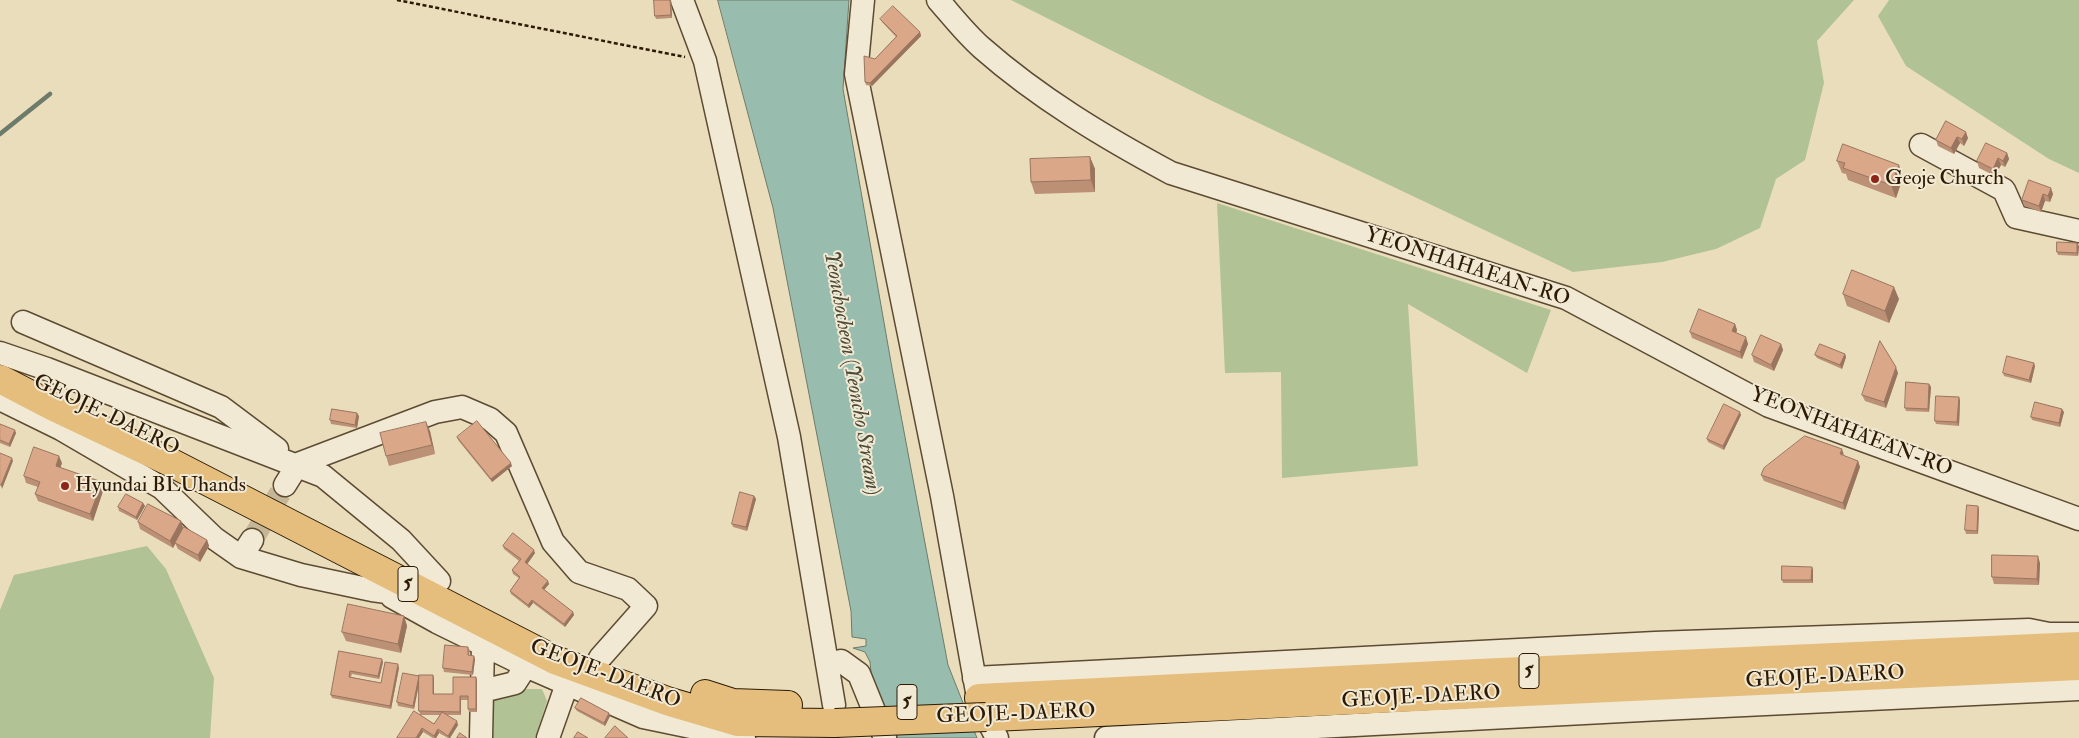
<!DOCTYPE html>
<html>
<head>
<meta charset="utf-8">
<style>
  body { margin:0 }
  canvas { display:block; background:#eaddbb }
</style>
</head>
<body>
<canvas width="2079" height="738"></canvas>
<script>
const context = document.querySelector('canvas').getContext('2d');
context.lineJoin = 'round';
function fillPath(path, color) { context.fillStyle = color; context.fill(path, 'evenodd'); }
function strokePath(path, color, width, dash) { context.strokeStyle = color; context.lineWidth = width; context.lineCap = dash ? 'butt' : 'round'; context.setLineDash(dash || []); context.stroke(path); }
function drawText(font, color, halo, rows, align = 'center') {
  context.font = font + ' "IM FELL Double Pica",serif'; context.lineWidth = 4; context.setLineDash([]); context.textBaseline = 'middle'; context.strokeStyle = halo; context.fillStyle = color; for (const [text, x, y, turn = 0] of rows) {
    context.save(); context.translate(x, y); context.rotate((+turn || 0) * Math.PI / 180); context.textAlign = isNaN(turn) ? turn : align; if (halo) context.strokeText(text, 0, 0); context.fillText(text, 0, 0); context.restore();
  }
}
const green = new Path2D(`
  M1011 0H1854L1817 41 1824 83 1805 160 1776 179 1760 228 1716 249 1662 262 1573 272 1210 100Z
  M1889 0H2079V173L2049 159 1906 66 1878 16Z
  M1217 203 1551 310 1527 373 1408 304 1418 466 1282 478 1281 372 1225 373Z
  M147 546 166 569 214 678 210 738H0V610L14 575Z
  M527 689H542L547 701 535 738H491L492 700Z`);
const water = new Path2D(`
  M718 0H849L843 89 892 368 948 665 977 738H897L872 683 870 662 865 652 853 648 866 646V639L852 637 851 611 773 208Z`);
const stream = new Path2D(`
  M0 134 50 94`);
const minorTunnel = new Path2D(`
  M252 540 285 485`);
const path = new Path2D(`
  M397 0 685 57`);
const minor = new Path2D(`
  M682 0 705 61 789 437 834 705
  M863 0 856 74 942 496 977 692
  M938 0C952 16 966 34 982 48 1039 98 1104 137 1171 173L1566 298 1769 406 2079 519
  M1921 145 2004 190 2016 217 2079 231
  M23 322 221 407 277 449
  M0 353 47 369 323 476 401 540 439 581
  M0 399 61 429 162 488 214 538 241 557 301 575 372 590 424 597
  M285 485 298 464 435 412 462 407 490 419 506 433 553 542 579 572 628 589 646 606 600 658
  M241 557 252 540
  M392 597 437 622 535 670 643 717 744 738
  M827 664 841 661 859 674 885 738
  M974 678 1655 643 2029 630 2049 634H2079
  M482 691 515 683 526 666
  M986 717 997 738
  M481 738 483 645
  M548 738 567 684
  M1106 738 1661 709 2079 689`);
const major = new Path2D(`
  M0 379 52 406 168 461 555 660 670 702 738 722 835 723
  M705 694 733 703 788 705
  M979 698 1478 673 2079 646
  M993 717 2079 666`);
const majorBridge = new Path2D(`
  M835 723 986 717`);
const wall = new Path2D(`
  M654 0H671L672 18 656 19 655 16Z
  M880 19 920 32 921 36 872 86 866 85 865 82 875 59 896 37 882 22Z
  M1946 121 1968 138 1964 146 1960 143 1954 154 1938 146 1936 140Z
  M2007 153 2009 159 2005 167 2001 165 1995 176 1979 168 1977 161Z
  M1090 157 1095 169V192L1035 194 1031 182Z
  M1837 161 1903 177 1896 198 1848 180 1846 174 1842 173Z
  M2029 180 2053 194 2050 202 2045 201 2041 212 2024 206 2022 200Z
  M2079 246 2078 256 2058 255 2057 252Z
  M1843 294 1899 299 1889 323 1847 306Z
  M1735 324 1737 330 1736 333 1748 344 1742 359 1692 338 1690 332Z
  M1781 344 1783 350 1774 371 1754 362 1752 355Z
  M1845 354 1846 357 1842 369 1817 358 1815 355Z
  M2035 366 2031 383 2004 376 2003 373Z
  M1898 373 1886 408 1865 401 1862 395Z
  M1929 384 1931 387 1929 412 1906 411 1905 408Z
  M1960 400 1959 426 1936 424 1935 421Z
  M2064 412 2060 427 2032 420 2031 417Z
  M1741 415 1724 450 1708 442 1707 439Z
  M359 416 357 428 331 424 330 420Z
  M0 424 16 433 10 447 0 443Z
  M430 431 435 454 389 466 386 456Z
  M457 437 512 466 492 482 458 440Z
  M1844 456 1858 461 1860 467 1845 510 1764 481 1761 475Z
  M62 463 60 467 104 488 93 521 38 501 35 494 38 487 26 483 24 476Z
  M754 496 756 499 747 531 733 527 732 524Z
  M143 503 145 506 137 520 119 511 118 507Z
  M1979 509 1978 534H1966L1965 530Z
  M181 521 183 528 173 548 140 529 138 522Z
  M207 540 209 546 200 562 178 549 175 543Z
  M503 546 535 553 527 564 549 584 544 590 573 612 574 615 565 627 533 603 529 608 511 594 510 591 519 578 513 574 512 570 519 561 504 549Z
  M2040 563 2039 585 1994 584 1992 577Z
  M1812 567 1813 570V583H1783L1782 580Z
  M404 616 407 626 401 653 346 641 342 632Z
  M468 647 470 651 469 655 475 659 473 675 444 672 443 668Z
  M339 651 383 662 379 679 352 674 351 677 381 683 399 668 391 709 332 698 331 695Z
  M433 675 434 679V694H453L477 680V712H469L468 709V700H461V715H447L458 725 450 738H448L439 733 436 738H433L423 732 419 738 420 714 419 711V683L414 709 398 706 397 702 419 676ZM420 715H440L434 724Z
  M575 708 610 716 605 726 577 711Z`);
const shadedWall = new Path2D(`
  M670 0H671L672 18 671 15Z
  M920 32 921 36 872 86 870 83Z
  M1966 132 1968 138 1964 146 1962 139Z
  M1957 137 1960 143 1954 154 1951 148Z
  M2007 153 2009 159 2005 167 2003 161Z
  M1090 157 1095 169V192L1091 180Z
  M1998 158 2001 165 1995 176 1993 169Z
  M1899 165 1903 177 1896 198 1891 185Z
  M2051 188 2053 194 2050 202 2048 196Z
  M2043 194 2045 201 2041 212 2039 206Z
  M2077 243 2079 246 2078 256 2077 253Z
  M1894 287 1899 299 1889 323 1885 311Z
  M1735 324 1737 330 1734 338 1732 331Z
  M1746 337 1748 344 1742 359 1740 352Z
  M1781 344 1783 350 1774 371 1771 365Z
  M1845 354 1846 357 1842 369 1840 365Z
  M2034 363 2035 366 2031 383 2029 380Z
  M1896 367 1898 373 1886 408 1884 402Z
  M1929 384 1931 387 1929 412 1928 409Z
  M1959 397 1960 400 1959 426 1957 422Z
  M2062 409 2064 412 2060 427 2059 423Z
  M1740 412 1741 415 1724 450 1723 446Z
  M357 413 359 416 357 428 355 425Z
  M426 422 430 431 435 454 432 445Z
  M15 430 16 433 10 447 9 444Z
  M1842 449 1844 455 1840 454Z
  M59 456 62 463 59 472 56 466Z
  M12 458 13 461 2 489 1 485Z
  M1858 461 1860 467 1845 510 1843 503Z
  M511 463 512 466 492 482 491 479Z
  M102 482 104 488 93 521 90 514Z
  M754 496 756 499 747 531 746 527Z
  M143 503 145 506 137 520 136 517Z
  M1978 506 1979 509 1978 534 1977 531Z
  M181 521 183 528 173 548 170 541Z
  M207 540 209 546 200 562 198 555Z
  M534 550 535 553 526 566 525 562Z
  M2038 556 2040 563 2039 585 2037 579Z
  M1812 567 1813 570V583L1811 580Z
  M548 581 549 584 543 591 542 588Z
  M532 600 533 603 529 608 528 605Z
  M573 612 574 615 565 627 564 624Z
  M404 616 407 626 401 653 398 644Z
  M474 656 475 659 473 675 472 672Z
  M382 659 383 662 379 679 378 676Z
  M398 664 399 668 391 709 390 706Z
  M433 675 434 679V697L433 694Z
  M419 676 420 679 414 709 413 706Z
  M476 677 477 680V712L476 709Z
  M460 696 461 700V715L460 712Z
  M609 713 610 716 605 726 604 723Z
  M457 721 458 725 450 738H449L448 736Z
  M422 728 423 732 419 738H416Z
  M438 729 439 733 436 738H435L434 736Z`);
const building = new Path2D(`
  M654 0H670L671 15 655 16Z
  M893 6 920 32 870 83 865 82 864 56 875 59 897 36 880 19Z
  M1946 121 1966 132 1962 139 1957 137 1951 148 1936 140Z
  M1986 143 2007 153 2003 161 1998 158 1993 169 1977 161Z
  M1843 144 1899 165 1891 185 1843 168 1845 163 1837 161Z
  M1090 157 1091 180 1031 182 1030 159Z
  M2029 180 2051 188 2048 196 2043 194 2039 206 2022 200Z
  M2057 242 2077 243V253L2057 252Z
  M1852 270 1894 287 1885 311 1843 294Z
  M1699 309 1735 324 1732 331 1746 337 1740 352 1690 332Z
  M1761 335 1781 344 1771 365 1752 355Z
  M1880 341 1896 367 1884 402 1862 395Z
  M1820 344 1845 354 1840 365 1815 355Z
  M2007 356 2034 363 2029 380 2003 373Z
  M1906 382 1929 384 1928 409 1905 408Z
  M1936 396 1959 397 1957 422 1935 421Z
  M2035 402 2062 409 2059 423 2031 417Z
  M1724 404 1740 412 1723 446 1707 439Z
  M332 409 357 413 355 425 330 420Z
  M477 421 511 463 491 479 457 437Z
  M426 422 432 445 386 456 380 433Z
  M0 424 15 430 9 444 0 440Z
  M1805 436 1842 449 1840 454 1858 461 1843 503 1761 475 1764 468Z
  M34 447 59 456 56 466 102 482 90 514 35 494 40 482 24 476Z
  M0 453 12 458 1 485H0Z
  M740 492 754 496 746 527 732 524Z
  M126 494 143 503 136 517 118 507Z
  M148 504 181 521 170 541 138 522Z
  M1967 505 1978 506 1977 531 1965 530Z
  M184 527 207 540 198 555 175 543Z
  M513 533 534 550 525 562 548 581 542 588 573 612 564 624 532 600 528 605 510 591 520 577 512 570 521 559 503 546Z
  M1992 555 2038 556 2037 579 1992 577Z
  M1782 566 1812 567 1811 580H1782Z
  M348 604 404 616 398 644 342 632Z
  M445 645 468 647V655L474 656 472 672 443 668Z
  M339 651 382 659 378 676 350 671 349 677 381 683 385 662 398 664 390 706 331 695Z
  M403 673 419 676 413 706 397 702Z
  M419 675H433V694H453V677H476V709H468V696H460V712L419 711Z
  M581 698 609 713 604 723 575 708Z
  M414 711 434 724 442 712 457 721 448 736 438 729 434 736 422 728 416 738H397Z
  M615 726 628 738H605Z
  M578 732 588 738H574Z
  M460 733 467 738H457Z`);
const markers = [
  [1875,179,5,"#8f2418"],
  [65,486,5,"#8f2418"]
];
const shields = [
  [408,584,20],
  [1529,671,20],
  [907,702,20]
];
const shieldNames = [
  ["5",408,584],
  ["5",1529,671],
  ["5",907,702]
];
const poiNames = [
  ["Geoje Church",1885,179],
  ["Hyundai BLUhands",75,486]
];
const streetNames = [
  ["YEONHAHAEAN-RO",1467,268,18],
  ["GEOJE-DAERO",106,416,26],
  ["YEONHAHAEAN-RO",1851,433,21],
  ["GEOJE-DAERO",605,675,21],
  ["GEOJE-DAERO",1825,678,-3],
  ["GEOJE-DAERO",1421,698,-3],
  ["GEOJE-DAERO",1016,715,-2]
];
const waterNames = [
  ["Yeonchocheon (Yeoncho Stream)",851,373,80]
];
fillPath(green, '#b1c295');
fillPath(water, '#98bcad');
strokePath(water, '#6d7b6a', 1);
strokePath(stream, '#6d7b6a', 4.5);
strokePath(minorTunnel, '#c4b697', 22, [22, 11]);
strokePath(minor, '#5c4b32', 25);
strokePath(major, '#2c1a05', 30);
strokePath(path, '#2c1a05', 2.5, [4, 2.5]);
strokePath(minor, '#f1e9d3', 22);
strokePath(major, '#e5be7e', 28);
strokePath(majorBridge, '#2c1a05', 30, []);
strokePath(majorBridge, '#e5be7e', 28);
fillPath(wall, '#bb9075');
fillPath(shadedWall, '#99755f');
fillPath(building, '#daa788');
strokePath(building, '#99755f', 1);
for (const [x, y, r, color] of markers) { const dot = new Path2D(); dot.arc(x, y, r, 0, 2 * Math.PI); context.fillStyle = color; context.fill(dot); strokePath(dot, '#f1e9d3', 2); }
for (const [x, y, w] of shields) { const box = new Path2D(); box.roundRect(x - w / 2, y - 17.5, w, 35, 4); context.fillStyle = '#f1e9d3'; context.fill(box); strokePath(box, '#2c1a05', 1); }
drawText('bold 20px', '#2c1a05', null, shieldNames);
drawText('21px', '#2c1a05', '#f1e9d3', poiNames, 'left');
drawText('21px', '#2c1a05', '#f1e9d3', streetNames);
drawText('italic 22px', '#4c4b37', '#f1e9d3', waterNames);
</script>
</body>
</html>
